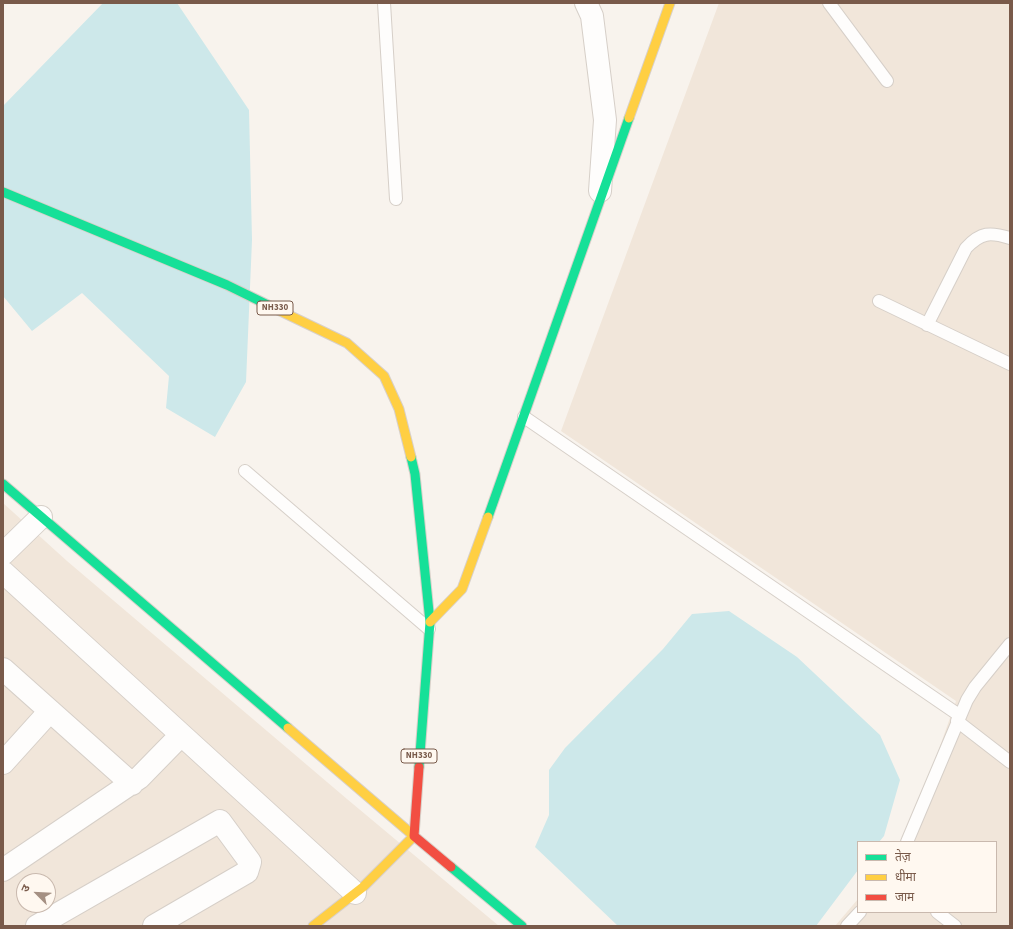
<!DOCTYPE html>
<html>
<head>
<meta charset="utf-8">
<style>
  body { margin:0 }
  #map { position:relative; width:1013px; height:929px; overflow:hidden; background:#f8f3ed; font-family:"Source Sans 3","Noto Sans Devanagari",sans-serif }
  canvas { display:block }
  .frame { position:absolute; inset:0; border:4px solid #795a4a; pointer-events:none }
  .legend { position:absolute; left:857px; top:841px; width:140px; height:72px; box-sizing:border-box; background:#fff8f0; border:1px solid #c9b9ae; margin:0; padding:5px 7px; list-style:none; font-size:12px; color:#795a4a }
  .legend li { display:flex; align-items:center; gap:8px; height:20px }
  .legend b { width:20px; border:1px solid #c9b9ae }
  .north { position:absolute; left:16px; top:873px; width:40px; height:40px; box-sizing:border-box; background:#fff8f0; border:1px solid #c9b9ae; border-radius:50%; rotate:294deg; font-size:11px; font-weight:700; line-height:16px; text-align:center; color:#795a4a }
  .north::after { content:''; display:block; margin:auto; width:14px; height:18px; background:#a59083; clip-path:polygon(50% 0,100% 100%,50% 72%,0 100%) }
</style>
</head>
<body>
<div id="map">
<canvas width="1013" height="929"></canvas>
<div class="frame"></div>
<ul class="legend">
<li><b style="height:5px;background:#16e098"></b>तेज़</li>
<li><b style="height:5px;background:#ffcf43"></b>धीमा</li>
<li><b style="height:5px;background:#f24e42"></b>जाम</li>
</ul>
<div class="north">उ</div>
</div>
<script>
const context = document.querySelector('canvas').getContext('2d');
context.lineJoin = 'round';
function fillPath(path, color) { context.fillStyle = color; context.fill(path, 'evenodd'); }
function strokePath(path, color, width, dash) { context.strokeStyle = color; context.lineWidth = width; context.lineCap = dash ? 'butt' : 'round'; context.setLineDash(dash || []); context.stroke(path); }
function drawText(font, color, halo, rows, align = 'center') {
  context.font = font + ' "Source Sans 3",sans-serif'; context.lineWidth = 3; context.setLineDash([]); context.textBaseline = 'middle'; context.strokeStyle = halo; context.fillStyle = color; for (const [text, x, y, turn = 0] of rows) {
    context.save(); context.translate(x, y); context.rotate((+turn || 0) * Math.PI / 180); context.textAlign = isNaN(turn) ? turn : align; if (halo) context.strokeText(text, 0, 0); context.fillText(text, 0, 0); context.restore();
  }
}
const residential = new Path2D(`
  M719 3H1010V926H835L858 899V912H996V842H906L956 701 561 431Z
  M3 503 67 561 347 799 499 926H3ZM24 881H48V905H24Z`);
const water = new Path2D(`
  M103 3H177L249 110 252 240 246 382 215 437 166 408 169 376 82 293 32 331 3 296V106Z
  M729 611 797 657 880 735 900 780 884 836 879 842H858V870L816 926H618L535 847 549 815V770L565 748 663 649 692 614Z`);
const lane = new Path2D(`
  M384 3 396 199
  M829 3 887 81
  M879 301 1010 364
  M927 325 966 248C981 232 990 232 1010 238
  M524 417 959 715
  M245 471 429 629
  M957 721 1010 762
  M907 842 967 700 975 687 1010 644
  M937 912 955 926
  M847 926 860 912`);
const street = new Path2D(`
  M586 3 592 16 605 120 600 191
  M3 554 41 517
  M3 572 355 893
  M3 669 132 784
  M3 763 50 711
  M3 870 139 778 181 735
  M37 926 220 821 250 862 247 872 154 926`);
const fast = new Path2D(`
  M3 192 227 285 274 308
  M411 457 415 474 430 622 419 767
  M3 484 288 728
  M488 517 629 118
  M451 867 522 926`);
const slow = new Path2D(`
  M629 118 670 3
  M274 308 347 343 384 376 399 409 411 457
  M430 622 462 589 488 517
  M288 728 414 836 363 887 313 926`);
const jam = new Path2D(`
  M419 767 414 836 451 867`);
const shields = [
  [275,308,36],
  [419,756,36]
];
const shieldNames = [
  ["NH330",275,308],
  ["NH330",419,756]
];
fillPath(residential, '#f1e6da');
fillPath(water, '#cde8ea');
strokePath(lane, '#d6cfc8', 14);
strokePath(street, '#d6cfc8', 24);
strokePath(fast, '#d8d0c9', 11);
strokePath(slow, '#d8d0c9', 11);
strokePath(jam, '#d8d0c9', 11);
strokePath(lane, '#fefdfc', 12);
strokePath(street, '#fefdfc', 22);
strokePath(fast, '#16e098', 9);
strokePath(slow, '#ffcf43', 9);
strokePath(jam, '#f24e42', 9);
for (const [x, y, w] of shields) { const box = new Path2D(); box.roundRect(x - w / 2, y - 7, w, 14, 3); context.fillStyle = '#fff8f0'; context.fill(box); strokePath(box, '#795a4a', 1); }
drawText('bold 9px', '#795a4a', null, shieldNames);
</script>
</body>
</html>
